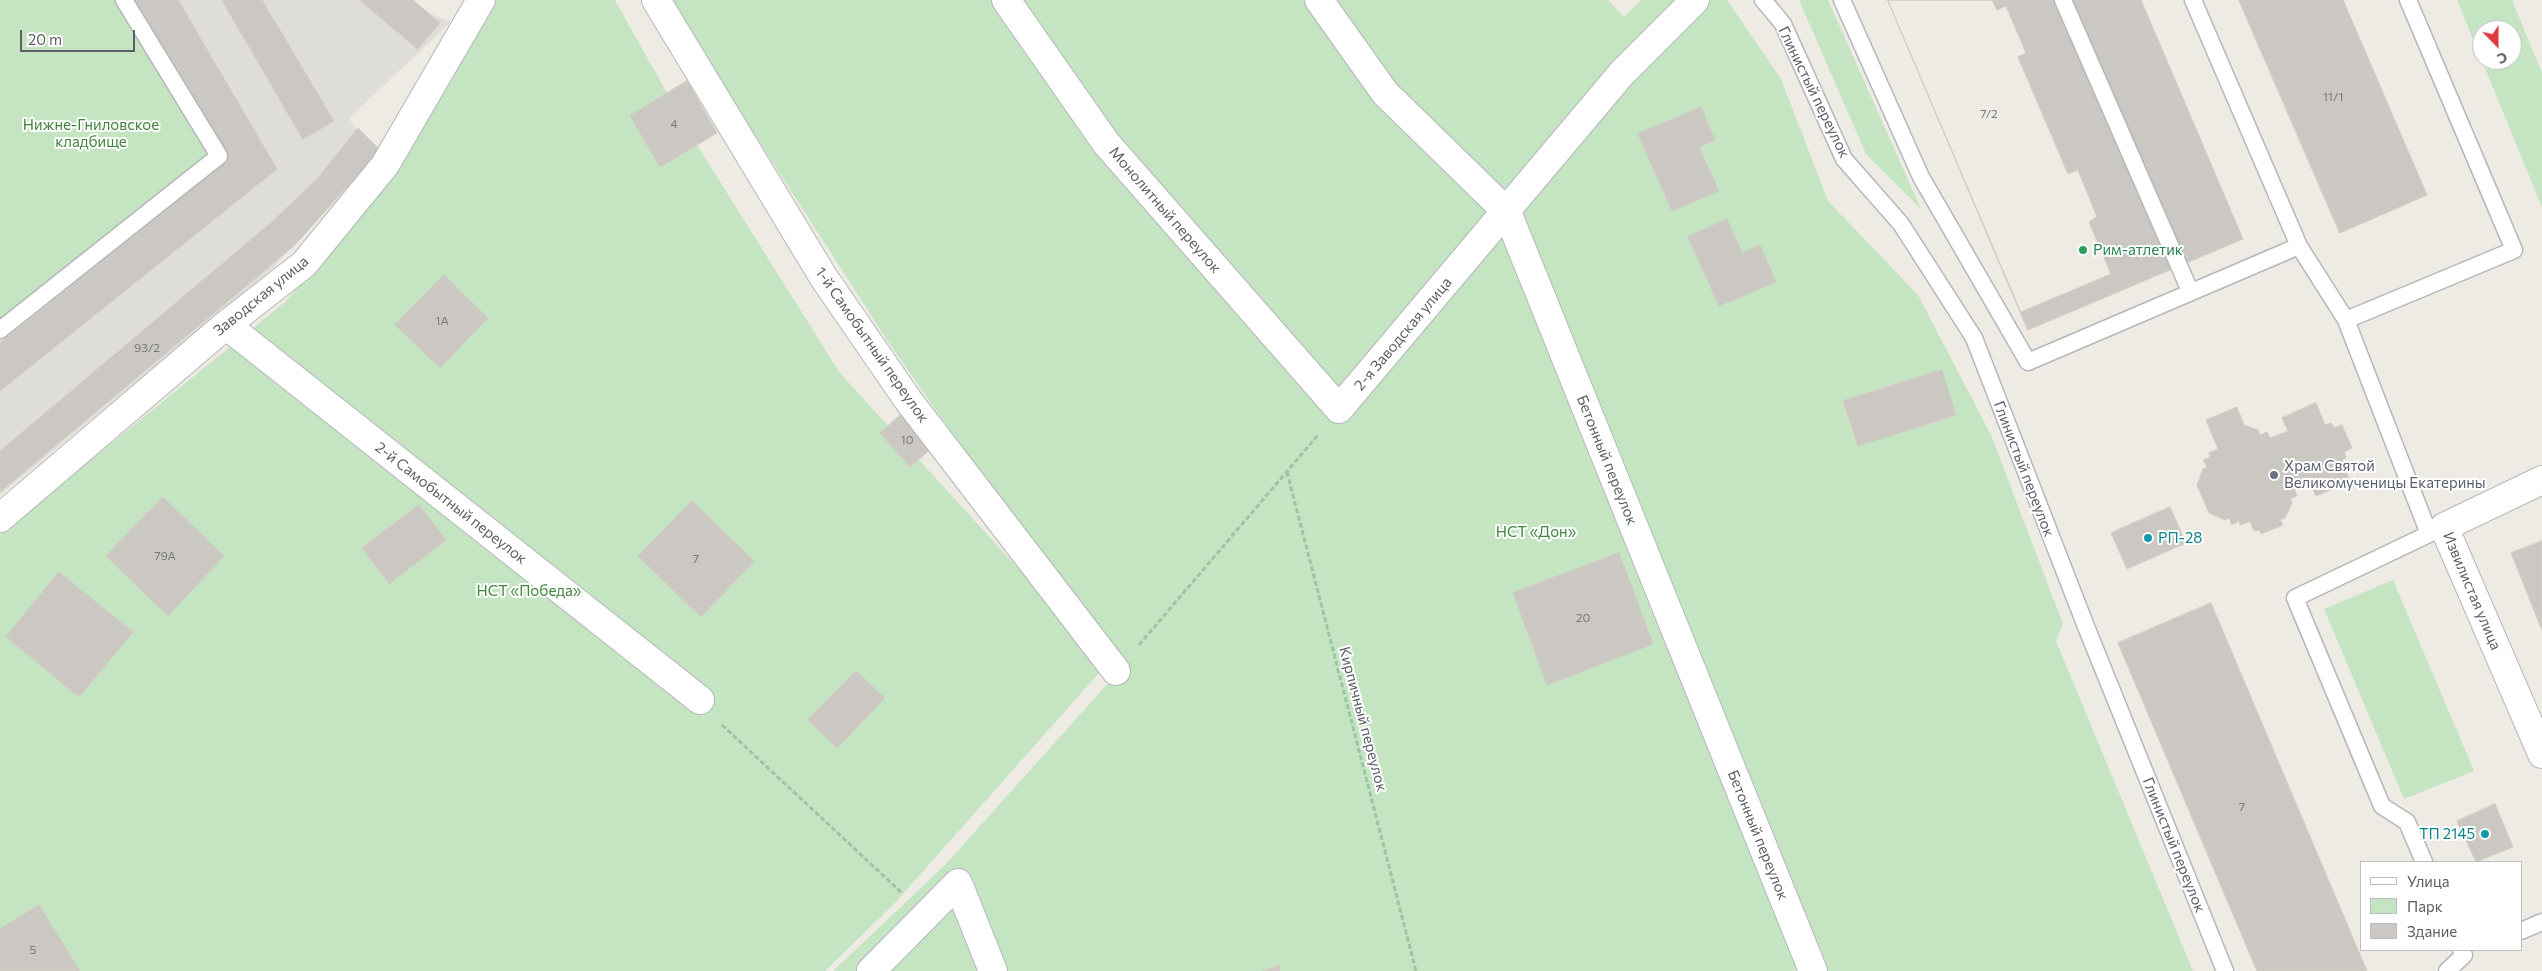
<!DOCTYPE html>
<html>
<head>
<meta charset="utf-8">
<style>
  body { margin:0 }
  #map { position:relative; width:2542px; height:971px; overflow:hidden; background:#eeebe4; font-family:Commissioner,sans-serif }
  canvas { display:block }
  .legend { position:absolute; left:2360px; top:861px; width:162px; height:90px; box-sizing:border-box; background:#fff; border:1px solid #bebfc1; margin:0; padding:6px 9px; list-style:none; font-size:15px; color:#5c6064 }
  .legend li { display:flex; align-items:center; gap:10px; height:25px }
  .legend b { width:25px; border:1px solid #bebfc1 }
  .north { position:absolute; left:2472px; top:20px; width:50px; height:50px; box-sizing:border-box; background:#fff; border:1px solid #bebfc1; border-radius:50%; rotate:158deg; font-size:14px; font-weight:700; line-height:20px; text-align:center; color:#5c6064 }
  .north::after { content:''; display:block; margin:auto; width:18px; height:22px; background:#de393b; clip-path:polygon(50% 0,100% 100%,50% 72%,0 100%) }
  .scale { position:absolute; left:20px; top:30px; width:115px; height:22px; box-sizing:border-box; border:2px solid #5c6064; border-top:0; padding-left:6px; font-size:15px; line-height:18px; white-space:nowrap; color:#5c6064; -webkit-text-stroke:4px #fff; paint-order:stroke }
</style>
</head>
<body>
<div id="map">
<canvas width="2542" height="971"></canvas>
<ul class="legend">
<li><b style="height:6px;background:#fff"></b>Улица</li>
<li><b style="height:14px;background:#c5e4c2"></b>Парк</li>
<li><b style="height:14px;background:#cbc7c3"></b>Здание</li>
</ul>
<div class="north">С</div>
<div class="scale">20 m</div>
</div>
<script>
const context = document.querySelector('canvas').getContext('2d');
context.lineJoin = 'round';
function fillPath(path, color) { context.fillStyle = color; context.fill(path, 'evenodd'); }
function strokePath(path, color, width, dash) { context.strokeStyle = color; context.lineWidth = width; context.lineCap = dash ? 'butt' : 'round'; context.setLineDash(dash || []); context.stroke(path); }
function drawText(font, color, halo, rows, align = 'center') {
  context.font = font + ' Commissioner,sans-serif'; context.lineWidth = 4; context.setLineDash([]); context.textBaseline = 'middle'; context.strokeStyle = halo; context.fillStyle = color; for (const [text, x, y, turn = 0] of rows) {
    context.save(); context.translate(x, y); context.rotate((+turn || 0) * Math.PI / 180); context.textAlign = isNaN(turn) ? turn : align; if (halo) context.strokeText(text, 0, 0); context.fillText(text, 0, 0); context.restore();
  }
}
const industrial = new Path2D(`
  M115 0H401V2L451 22 349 118 371 154 273 268 0 495V320L210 154Z`);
const green = new Path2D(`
  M0 0H115L211 154 0 320Z
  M497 0H615L687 129 840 373 1106 665 894 904 825 971H0V534L285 302 393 178 486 8Z
  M668 0H1608L1624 17 1641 0H1727L1781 79 1828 201 1918 295 1991 435 2063 624 2056 641 2193 971H1825L1820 960 1792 971H833L945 865 1119 671 889 343Z
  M1799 0H1828L1921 209 1866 154Z
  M2457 0H2512L2542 73V207ZM2482 30H2512V60H2482Z
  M2393 580 2474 771 2404 799 2324 609Z`);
const building = new Path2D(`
  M134 0H178L277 169 0 391V343L228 161Z
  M222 0H262L334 121 303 139Z
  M360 0H413L440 23 418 49Z
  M1888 0H1992L1997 10 2006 6 2026 53 2018 57 2068 174 2078 170 2097 217 2089 222 2111 274 2021 312Z
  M1888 0H2141L2243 239 2028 330Z
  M2239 0H2343L2427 195 2340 233Z
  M687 81 717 133 660 167 630 116Z
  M1701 107 1715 140 1699 147 1719 191 1672 211 1638 134Z
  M358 128 380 150 295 245 0 492V451L273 221 318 178Z
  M1727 219 1742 253 1760 245 1776 282 1719 306 1688 237Z
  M444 275 488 318 440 368 395 325Z
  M1942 370 1956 415 1858 446 1843 401Z
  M2316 403 2325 425 2331 423 2334 428 2342 425 2352 448 2344 452 2346 458 2342 460 2350 482 2316 496 2310 482 2294 489 2297 496 2290 499 2292 503 2285 518 2280 520 2283 525 2261 534 2259 530 2254 531 2250 521 2240 525 2239 521 2232 525 2229 518 2225 520 2209 513 2197 485 2203 469 2207 467 2203 460 2210 457 2209 453 2218 449 2206 420 2237 407 2244 425 2258 430 2260 435 2267 432 2270 438 2288 431 2282 418Z
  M904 412 934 446 910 467 880 433Z
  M163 497 224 556 168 616 106 556Z
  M692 501 754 561 701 617 638 556Z
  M419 505 446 540 389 584 362 548Z
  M2170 507 2186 543 2127 569 2111 533Z
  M2542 541V630L2511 553Z
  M1619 553 1653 644 1547 685 1513 593Z
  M59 572 133 632 79 697 6 637Z
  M2211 603 2367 971H2257L2118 643Z
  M856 671 885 698 837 748 808 720Z
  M2495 804 2513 847 2476 862 2457 821Z
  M39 905 80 971H0V929Z
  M1279 966 1280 971H1263Z`);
const path = new Path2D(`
  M1287 472 1416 971
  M1139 645 1318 435
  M722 725 902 893`);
const lane = new Path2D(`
  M1763 0 1783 24 1844 159 1901 224 1974 338 2085 624 2225 971
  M1842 0 1921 177 2028 362 2299 246
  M2063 0 2190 291
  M2193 0 2299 246 2346 320 2429 534 2444 527
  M2346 320 2514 250 2408 0
  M0 330 219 156 124 0
  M2424 862 2407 822 2382 806 2295 598 2429 534
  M2521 931 2542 922
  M2447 971 2464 955 2461 950`);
const street = new Path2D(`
  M656 0 824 278 908 400 1116 671
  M1006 0 1106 143 1339 409 1622 73 1695 0
  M1319 0 1385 93 1507 212 1813 971
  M226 325 700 700
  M2542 480 2444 527 2542 754
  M0 518 226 325 304 264 385 165 481 0
  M871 971 958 883 993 971`);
const markers = [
  [2083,250,5,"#2e9e5b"],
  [2274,475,5,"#6b7280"],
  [2148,538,5,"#0f9aa8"],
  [2485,834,5,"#0f9aa8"]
];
const numberNames = [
  ["11/1",2333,97],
  ["7/2",1989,114],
  ["4",674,124],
  ["1А",442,321],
  ["93/2",147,348],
  ["10",907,440],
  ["79А",165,556],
  ["7",696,559],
  ["20",1583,618],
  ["7",2242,807],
  ["5",33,950]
];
const streetNames = [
  ["Глинистый переулок",1814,92,64],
  ["Монолитный переулок",1165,210,49],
  ["Заводская улица",261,296,-39],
  ["2-я Заводская улица",1403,334,-50],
  ["1-й Самобытный переулок",872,345,55],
  ["Бетонный переулок",1607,460,68],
  ["Глинистый переулок",2024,469,69],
  ["2-й Самобытный переулок",451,503,38],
  ["Извилистая улица",2472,591,67],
  ["Кирпичный переулок",1363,719,75],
  ["Бетонный переулок",1758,835,68],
  ["Глинистый переулок",2174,845,68]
];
const parkNames = [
  ["Нижне-Гниловское",91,125],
  ["кладбище",91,142],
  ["НСТ «Дон»",1536,532],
  ["НСТ «Победа»",529,591]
];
const leisureNames = [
  ["Рим-атлетик",2093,250]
];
const worshipNames = [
  ["Храм Святой",2284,466],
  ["Великомученицы Екатерины",2284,483]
];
const cultureNames = [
  ["РП-28",2158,538],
  ["ТП 2145",2475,834,"right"]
];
fillPath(industrial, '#dfddd8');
fillPath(green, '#c5e4c2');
fillPath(building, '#cbc7c3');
strokePath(building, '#d2ccc3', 1);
strokePath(lane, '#b4b7ba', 19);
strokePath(street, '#b4b7ba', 30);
strokePath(path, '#9cc5a4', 3, [5, 2.5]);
strokePath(lane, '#fff', 16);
strokePath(street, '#fff', 28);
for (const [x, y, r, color] of markers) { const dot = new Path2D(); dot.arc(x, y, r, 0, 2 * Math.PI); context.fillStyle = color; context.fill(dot); strokePath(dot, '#fff', 2); }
drawText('12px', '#787a7c', null, numberNames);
drawText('15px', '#5c6064', '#fff', streetNames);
drawText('15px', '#3e843b', '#fff', parkNames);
drawText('15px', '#27864d', '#fff', leisureNames, 'left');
drawText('15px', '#5b616d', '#fff', worshipNames, 'left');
drawText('15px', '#0d838f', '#fff', cultureNames, 'left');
</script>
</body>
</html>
